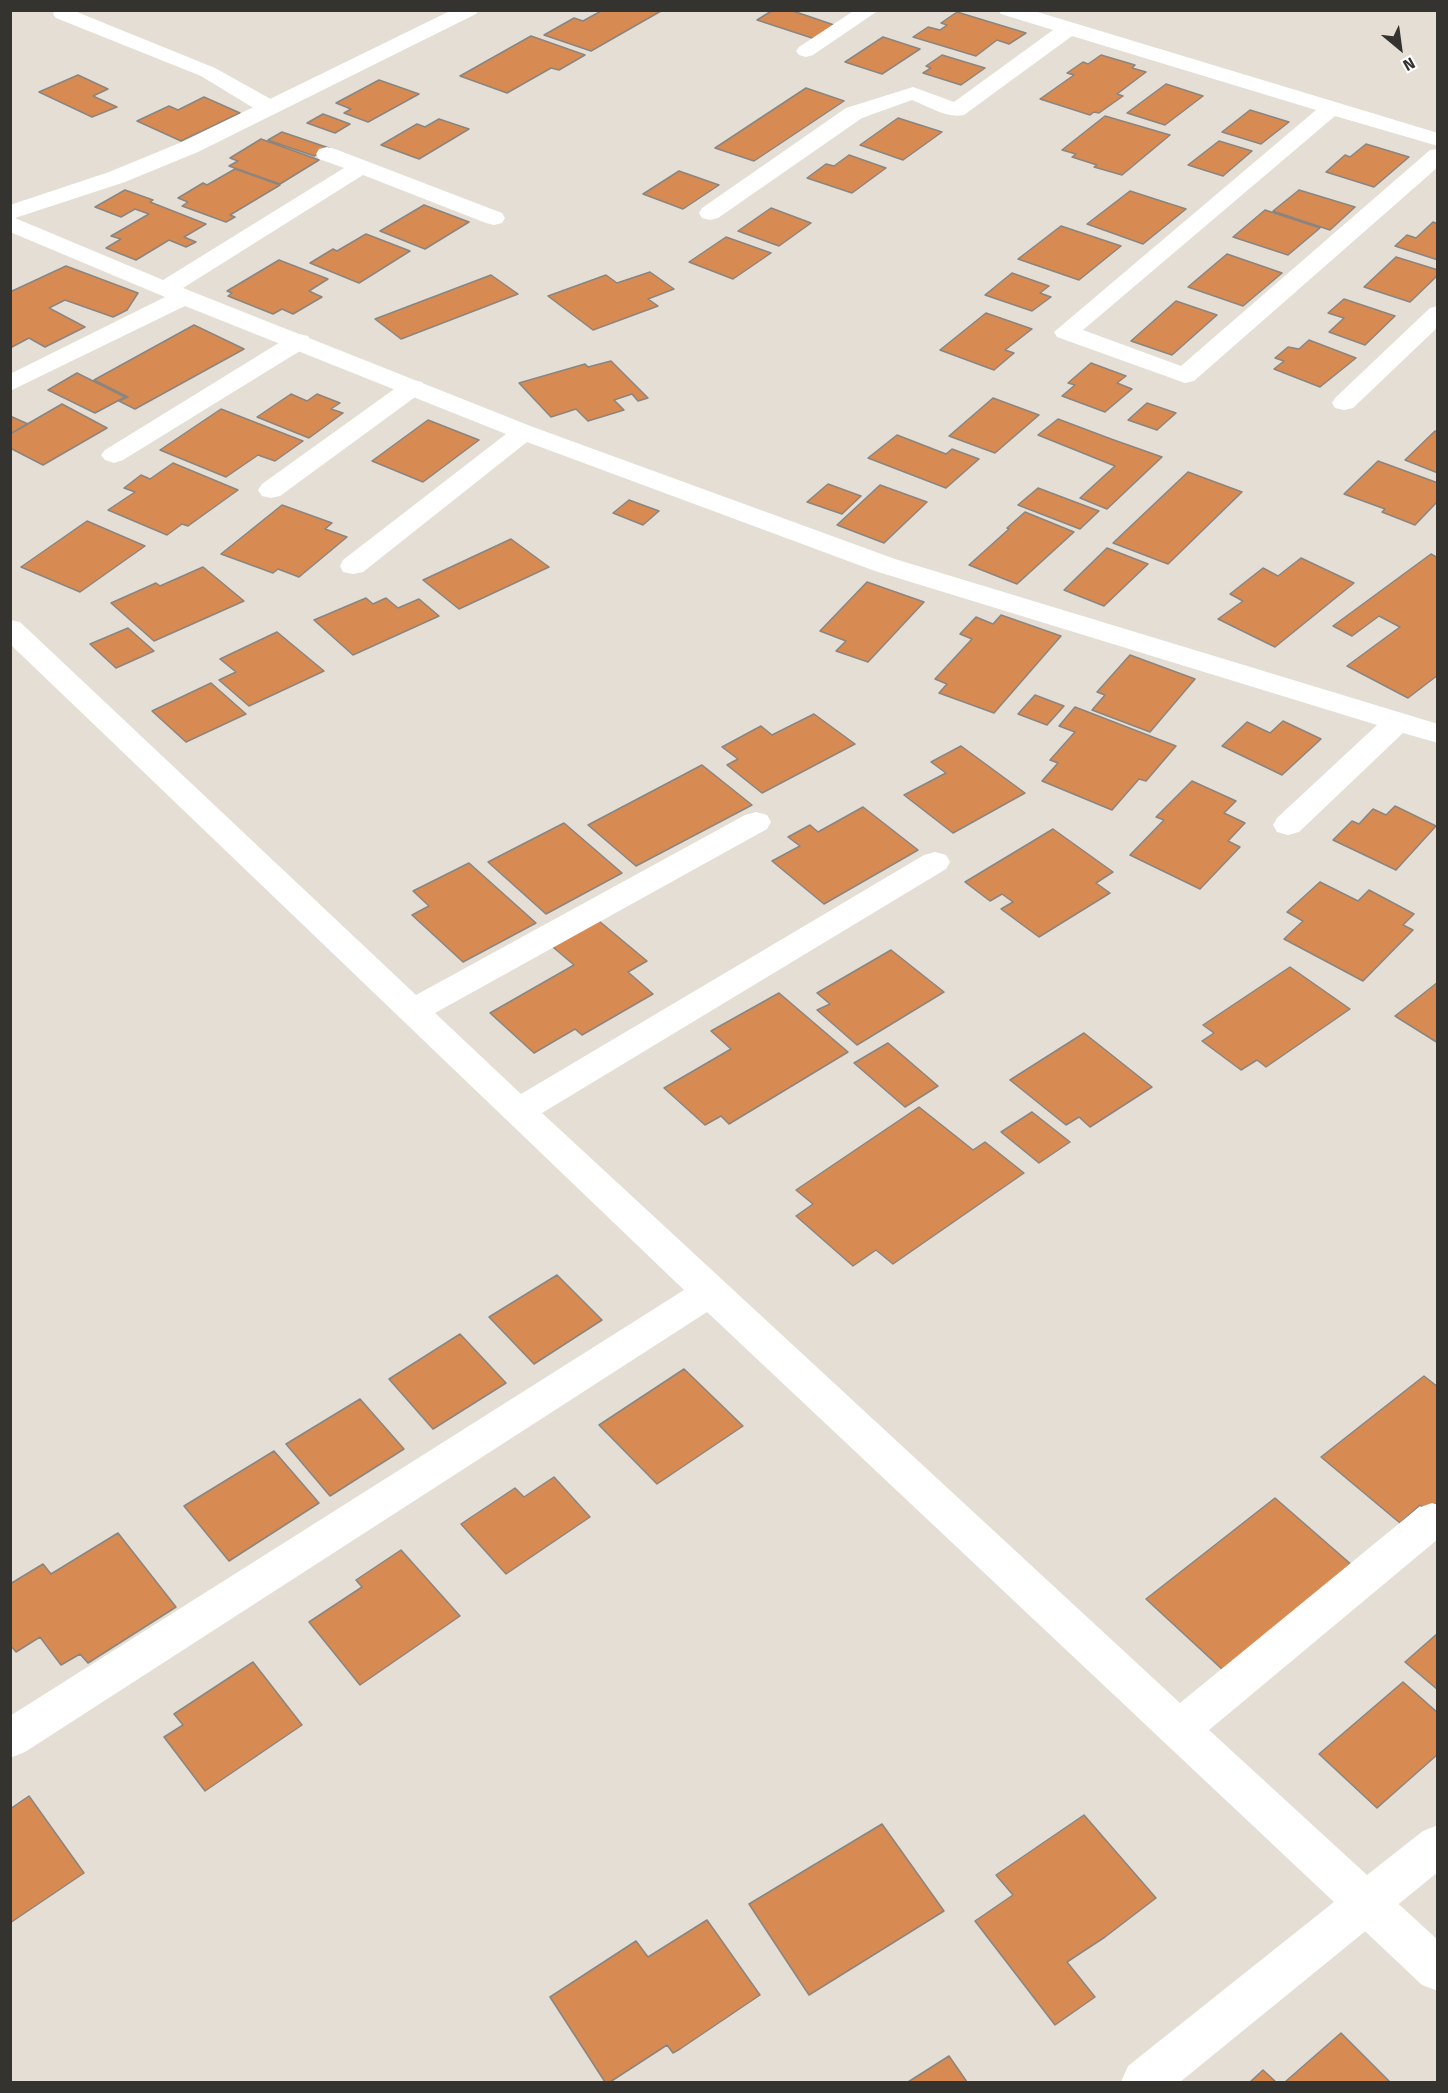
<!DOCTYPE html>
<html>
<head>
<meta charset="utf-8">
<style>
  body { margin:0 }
  #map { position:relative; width:1448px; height:2093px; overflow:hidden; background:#e4ded5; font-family:"Fira Sans",sans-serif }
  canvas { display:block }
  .frame { position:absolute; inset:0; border:12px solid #35332f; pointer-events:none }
  .north { position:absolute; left:1370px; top:18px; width:60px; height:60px; -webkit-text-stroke:4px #fff; paint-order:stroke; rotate:151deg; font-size:16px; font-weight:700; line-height:24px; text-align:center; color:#35332f }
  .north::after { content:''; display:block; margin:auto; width:21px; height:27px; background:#35332f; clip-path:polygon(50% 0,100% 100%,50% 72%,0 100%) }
</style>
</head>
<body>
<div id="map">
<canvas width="1448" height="2093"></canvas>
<div class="frame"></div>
<div class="north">N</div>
</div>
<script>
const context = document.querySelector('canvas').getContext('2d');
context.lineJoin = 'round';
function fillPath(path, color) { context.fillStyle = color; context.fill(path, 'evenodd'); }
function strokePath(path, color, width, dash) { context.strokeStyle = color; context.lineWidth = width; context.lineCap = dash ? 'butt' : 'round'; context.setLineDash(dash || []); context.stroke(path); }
const building = new Path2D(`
  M603 10 661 11 591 51 544 35 574 18 583 21Z
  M773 10H790L837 26 815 39 757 20Z
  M957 12 1026 33 1009 44 997 40 976 56 913 37 928 27 940 30 947 25 941 23Z
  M531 36 585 55 559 70 551 68 507 93 460 76Z
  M883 37 920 49 882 74 845 62Z
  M942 55 985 68 961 85 923 73 931 68 926 66Z
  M1101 55 1135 65 1132 68 1146 72 1117 94 1123 96 1099 113 1094 112 1090 115 1040 99 1074 75 1067 73 1083 62 1088 64Z
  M78 75 108 89 93 96 117 107 92 117 39 92Z
  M379 80 419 94 368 122 344 113 351 109 336 103Z
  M1166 84 1203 96 1165 125 1127 113Z
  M806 88 844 101 754 161 715 148Z
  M204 97 240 113 181 141 137 121 169 106 178 110Z
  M1250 110 1289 122 1261 144 1222 132Z
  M323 114 350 124 335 133 307 123Z
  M1105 116 1170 135 1122 175 1094 167 1097 165 1072 157 1076 154 1062 150Z
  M898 118 942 132 903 160 860 145Z
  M439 119 469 129 419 159 381 145 417 124 425 127Z
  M282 132 329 148 314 156 268 140Z
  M261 139 319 160 280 184 229 166 238 161 230 158Z
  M1219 141 1252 151 1223 176 1188 165Z
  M1366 144 1409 157 1374 187 1326 172 1345 155 1350 157Z
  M849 155 886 168 852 193 807 178 826 164 834 166Z
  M235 169 280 185 230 215 235 217 226 222 182 206 188 202 178 198 203 183 207 185Z
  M679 171 719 185 683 209 643 194Z
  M125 190 153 200 150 202 206 224 184 237 196 242 186 247 169 240 136 260 106 248 121 239 111 236 149 214 135 209 121 217 95 207Z
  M1299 190 1355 207 1330 230 1273 211Z
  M1130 191 1186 209 1143 244 1087 224Z
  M424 205 469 222 425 249 380 231Z
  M771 208 811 223 779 246 738 231Z
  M1265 210 1320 228 1288 255 1233 237Z
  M1433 222 1438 224V260L1395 246 1407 235 1416 238Z
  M1061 226 1121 246 1079 280 1018 259Z
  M366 234 410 251 359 283 310 263 333 249 337 251Z
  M726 237 771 253 733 279 689 262Z
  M1227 254 1282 273 1243 306 1188 287Z
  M1396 257 1438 270V275L1410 302 1364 287Z
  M279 260 328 279 309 291 322 297 293 314 282 309 273 314 228 296 232 293 227 291Z
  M66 266 138 293 127 310 113 317 65 300 49 308 85 327 45 347 29 338 10 348V292Z
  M650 272 674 289 648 299 658 306 593 330 548 296 606 275 617 283Z
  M1012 273 1049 286 1040 293 1051 297 1032 311 985 295Z
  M491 275 518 294 401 339 375 319Z
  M1344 299 1395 316 1365 345 1329 332 1344 318 1328 313Z
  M1176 301 1217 315 1172 355 1131 341Z
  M986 313 1032 329 1005 350 1014 353 994 370 940 350Z
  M194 325 244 349 135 409 119 401 128 397 94 380Z
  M1309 340 1356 358 1320 387 1274 369 1284 361 1275 358 1288 347 1299 349Z
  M611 361 648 398 638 401 632 394 614 400 624 410 588 421 576 409 551 417 519 383 585 364 588 367Z
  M1091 363 1126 376 1117 383 1132 389 1105 412 1062 396 1075 385 1068 383Z
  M77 373 125 397 95 413 48 390Z
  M291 394 307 401 317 394 340 403 331 409 343 413 309 438 257 417Z
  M993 398 1039 415 995 453 949 436Z
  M1147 403 1176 413 1157 430 1128 420Z
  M62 404 107 428 43 465 10 448V434Z
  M221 409 303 441 275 461 258 455 226 477 160 450Z
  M10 416 28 424 10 434Z
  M1058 419 1111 439 1162 457 1107 509 1080 498 1115 466 1038 435Z
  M428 420 479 440 423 482 372 461Z
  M1435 431 1438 432V473L1405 460Z
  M897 435 946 454 952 449 979 459 946 488 868 458Z
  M1378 461 1438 483V501L1415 525 1382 512 1385 509 1344 494Z
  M173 463 238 490 188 526 182 524 167 535 108 510 135 492 124 488 141 475 150 479Z
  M1188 472 1242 492 1168 564 1113 543Z
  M828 484 861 496 842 514 807 502Z
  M880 485 927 502 884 543 837 525Z
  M1038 488 1099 511 1080 529 1018 505Z
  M629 500 659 511 643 525 613 513Z
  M282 505 332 523 325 529 347 537 299 577 278 569 273 573 221 554Z
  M1025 512 1074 532 1017 584 969 565 1009 529 1007 528Z
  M87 521 145 546 80 592 21 567Z
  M511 539 549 567 459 609 423 580Z
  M1107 548 1148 564 1104 606 1064 590Z
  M1431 554 1438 558V675L1408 698 1347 666 1400 627 1379 616 1352 636 1333 626Z
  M1301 558 1354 583 1275 647 1218 619 1243 601 1230 594 1263 568 1278 576Z
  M203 567 244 601 154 641 111 603 156 583 160 586Z
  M867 582 924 602 868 662 836 651 846 641 820 631Z
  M366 598 373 604 386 598 398 608 419 599 439 616 353 655 314 620Z
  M1001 615 1061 636 994 713 939 693 947 684 935 679 972 639 960 634 976 617 993 624Z
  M128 628 154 651 116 668 90 644Z
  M277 632 324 671 249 706 219 680 236 672 220 659Z
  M1130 655 1195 679 1150 732 1092 710 1105 695 1097 692Z
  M211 683 246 714 186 742 152 711Z
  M1035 695 1064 706 1047 725 1018 714Z
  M1075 707 1176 746 1146 781 1139 779 1112 810 1042 781 1058 763 1050 760 1075 732 1059 726Z
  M814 714 855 744 762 793 727 765 738 759 722 747 761 726 772 735Z
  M1283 721 1321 739 1282 775 1222 746 1247 722 1270 733Z
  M961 746 1025 793 953 833 904 795 946 773 931 762Z
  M702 765 752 805 636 866 588 825Z
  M1192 781 1236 801 1224 813 1245 823 1228 841 1240 847 1200 889 1130 855 1164 820 1156 817Z
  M1395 806 1436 826 1396 870 1333 840 1352 821 1359 824 1373 809 1386 815Z
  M863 807 918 850 824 904 772 861 800 846 788 837 810 825 818 832Z
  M564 823 622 873 546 914 488 862Z
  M1053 829 1113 872 1096 883 1110 893 1039 937 1001 909 1013 902 1002 894 990 901 965 882Z
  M469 863 536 923 463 962 412 915 429 906 413 891Z
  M1320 882 1358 901 1369 890 1414 914 1403 925 1413 930 1363 981 1284 939 1303 921 1287 912Z
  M593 916 647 961 628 972 653 994 582 1035 575 1029 534 1053 490 1013 574 965 547 942Z
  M891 950 944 992 857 1045 817 1010 830 1004 817 993Z
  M1290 967 1350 1009 1266 1067 1257 1060 1241 1070 1202 1041 1214 1033 1203 1025Z
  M1438 982V1043L1395 1016Z
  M779 993 848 1052 729 1124 721 1116 705 1125 664 1088 731 1049 711 1031Z
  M1084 1033 1152 1087 1090 1127 1079 1117 1066 1125 1010 1080Z
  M888 1043 938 1086 905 1107 854 1063Z
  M919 1107 973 1150 985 1142 1024 1173 893 1264 876 1250 853 1266 796 1216 813 1204 796 1190Z
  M1032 1112 1070 1142 1039 1163 1001 1132Z
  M557 1275 602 1320 534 1364 489 1317Z
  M460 1334 506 1383 433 1429 389 1379Z
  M684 1369 743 1426 657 1484 599 1425Z
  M1424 1376 1438 1387V1502L1427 1511 1420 1505 1400 1523 1321 1457Z
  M360 1399 404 1449 330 1496 286 1444Z
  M274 1451 319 1503 229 1561 184 1506Z
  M554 1477 590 1517 506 1574 461 1524 515 1488 524 1497Z
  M1275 1498 1353 1566 1224 1671 1146 1599Z
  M118 1533 176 1607 88 1663 80 1654 61 1665 40 1637 16 1652 10 1645V1584L43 1564 51 1574Z
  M401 1550 460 1616 360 1685 309 1622 362 1587 356 1580Z
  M1438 1633V1690L1405 1662Z
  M253 1662 302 1725 205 1791 164 1737 183 1725 174 1714Z
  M1403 1682 1438 1713V1754L1377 1808 1319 1754Z
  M29 1796 84 1873 10 1923V1809Z
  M1084 1815 1156 1898 1105 1937 1067 1962 1095 1997 1055 2025 975 1921 1013 1895 996 1875Z
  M882 1824 944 1911 809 1995 749 1904Z
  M707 1920 760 1995 680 2049 673 2053 667 2045 610 2082H605L550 1997 636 1941 648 1957Z
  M1341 2033 1390 2082H1285Z
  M949 2056 967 2082H908Z
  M1263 2070 1276 2082H1250Z`);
const lane = new Path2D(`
  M55 10H72L215 68 276 102 279 107 276 112 268 113 260 112 201 76 56 18 53 14Z
  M299 334 308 336 311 341 308 346 123 460 114 463 105 460 101 455 105 450 290 336Z
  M413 380 422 382 425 387 422 392 280 496 271 498 262 496 258 490 262 484 404 382Z`);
const street = new Path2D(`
  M452 10H479L476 14 198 152 125 182 15 218 163 280 344 168 319 159 316 154 319 149 327 147 335 149 502 213 505 218 502 223 494 225 486 223 363 175 183 288 533 427 895 559 1438 724V743L1403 733 1299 832 1288 835 1277 832 1273 825 1277 818 1377 725 875 571 527 442 363 572 353 574 343 572 340 566 343 560 506 434 185 306 10 391V374L165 297 10 232V205L109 172 182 142Z
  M855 10H879L813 55 806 57 799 55 796 51 799 47Z
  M998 10H1031L1438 133V146L1335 116 1083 330 1181 366 1430 150 1438 149V167L1194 381 1185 383 1057 337 1054 332 1316 110 1072 36 964 115C947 119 928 106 912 100L862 118 718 218 710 220 702 218 699 213 702 208 846 108 913 87 954 102 1053 30 1001 14Z
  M1438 306V327L1353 408 1344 410 1335 408 1332 403 1335 398 1430 308Z
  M10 620 20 622 416 995 745 815 756 812 767 815 771 822 767 829 435 1013 521 1094 924 855 935 852 946 855 950 862 946 869 542 1113 1180 1703 1418 1508 1432 1503 1438 1505V1539L1209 1730 1367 1875 1423 1831 1438 1825V1872L1180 2082H1121L1128 2066 1334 1902 707 1312 25 1752 10 1758V1716L684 1290 10 644Z`);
const secondary = new Path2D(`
  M1366 1882 1381 1888 1438 1940V1991L1422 1985 1351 1918 1344 1903 1351 1888Z`);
fillPath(building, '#d78b52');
strokePath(building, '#8c847e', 1.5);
fillPath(lane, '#fff');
fillPath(street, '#fff');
fillPath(secondary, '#fff');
</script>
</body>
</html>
